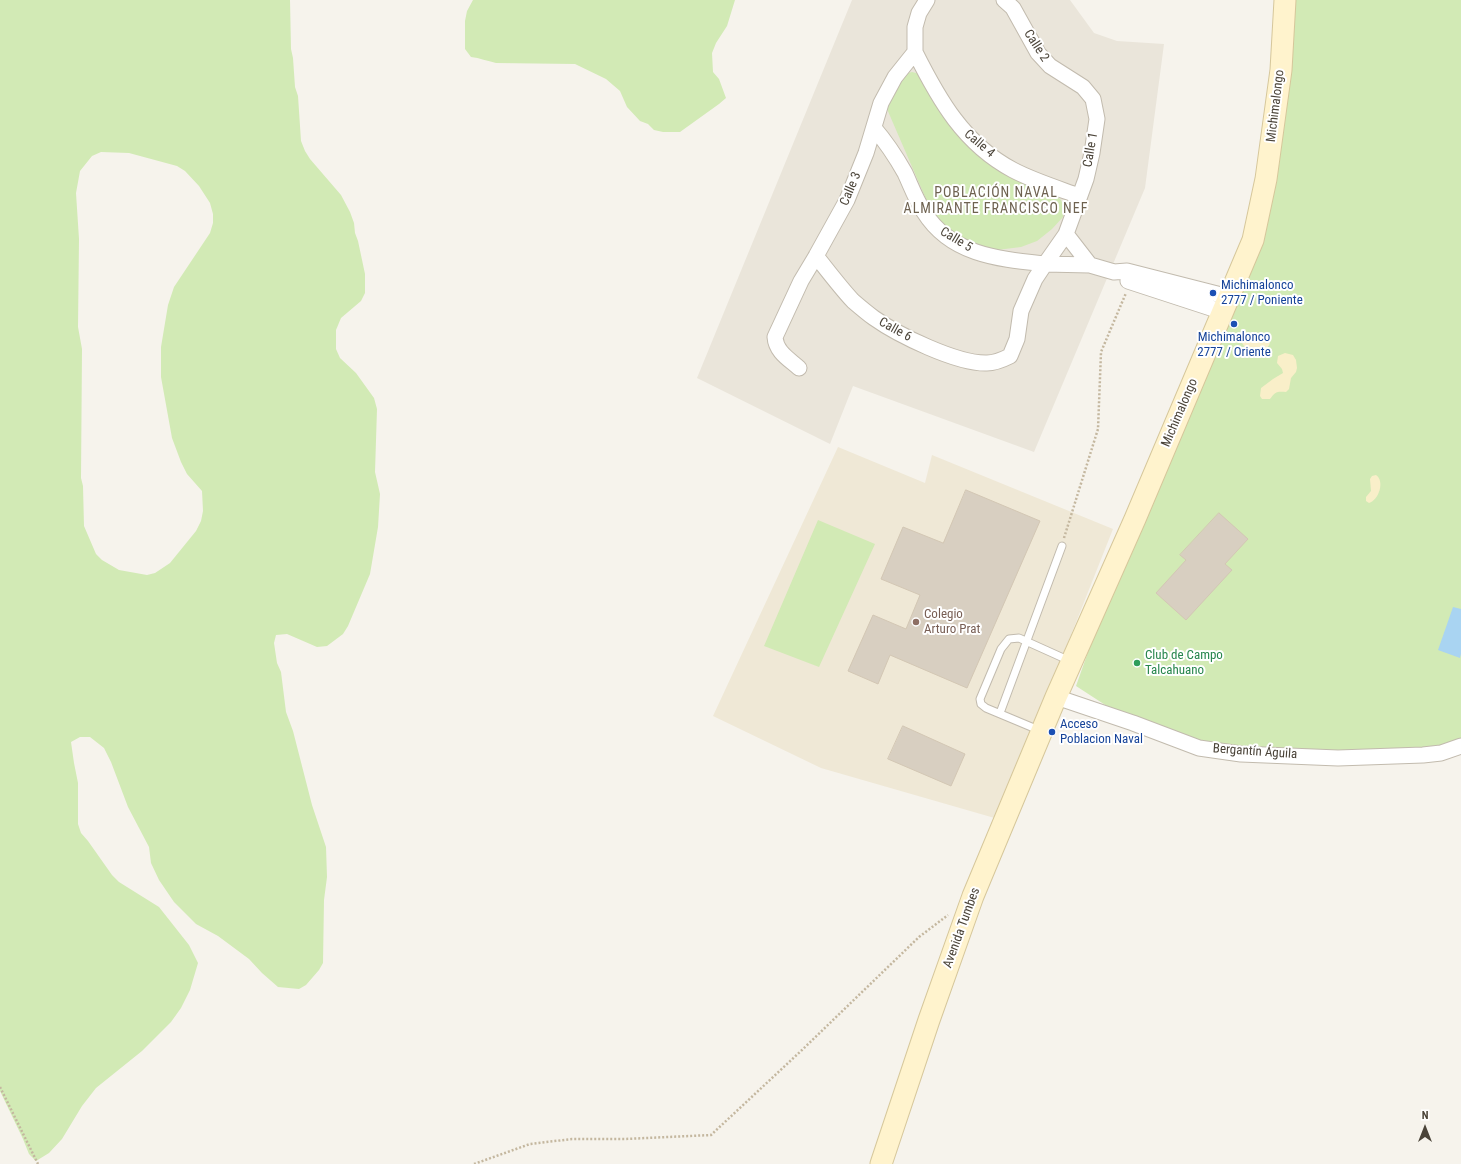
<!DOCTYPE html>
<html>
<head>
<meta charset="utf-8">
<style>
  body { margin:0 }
  #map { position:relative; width:1461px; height:1164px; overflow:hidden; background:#f6f3ec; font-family:"Roboto Condensed",sans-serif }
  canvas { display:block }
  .north { position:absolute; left:1405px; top:1108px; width:40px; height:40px; -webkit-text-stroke:3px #fff; paint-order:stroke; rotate:0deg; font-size:11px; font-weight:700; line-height:16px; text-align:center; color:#4b4439 }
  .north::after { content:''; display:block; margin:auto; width:14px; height:18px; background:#4b4439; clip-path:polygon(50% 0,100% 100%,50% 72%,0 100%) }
</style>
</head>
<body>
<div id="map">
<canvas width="1461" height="1164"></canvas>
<div class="north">N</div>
</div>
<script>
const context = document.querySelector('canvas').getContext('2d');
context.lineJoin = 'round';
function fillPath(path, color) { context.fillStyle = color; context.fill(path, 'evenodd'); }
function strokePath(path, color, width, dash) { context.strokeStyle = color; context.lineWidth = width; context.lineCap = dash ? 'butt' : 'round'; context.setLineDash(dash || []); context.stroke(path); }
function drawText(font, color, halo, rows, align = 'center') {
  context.font = font + ' "Roboto Condensed",sans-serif'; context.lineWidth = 4; context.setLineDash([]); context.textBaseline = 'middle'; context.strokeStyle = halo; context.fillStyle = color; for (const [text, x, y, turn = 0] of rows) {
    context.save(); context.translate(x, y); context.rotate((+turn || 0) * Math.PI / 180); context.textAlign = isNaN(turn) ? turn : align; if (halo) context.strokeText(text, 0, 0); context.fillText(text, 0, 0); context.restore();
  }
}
const residential = new Path2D(`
  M852 0H1070L1094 33 1117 41 1164 44 1145 188 1034 452 853 386 830 444 697 378Z`);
const education = new Path2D(`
  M838 447 925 483 932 455 1113 529 998 819 821 768 713 716Z`);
const green = new Path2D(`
  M0 0H290L291 49 293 58 295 87 298 96 301 141 305 151 310 159 341 195 350 212 354 223 355 233 358 241 365 274V293L361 301 341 318 336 330V349L340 358 356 373 374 398 377 409 375 472 380 494 378 527 370 574 348 626 343 634 327 646 317 647 287 634 276 635 274 643 277 663 281 672 286 712 293 731 312 805 326 847 327 877 324 900 323 963 319 970 306 985 299 989 278 987 262 973 249 959 218 936 196 924 174 902 159 880 151 863 149 847 128 807 111 762 104 748 90 737H80L71 742 74 763 78 783V824L81 833 88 841 112 875 119 882 159 907 189 945 198 963 190 990 181 1008 171 1022 142 1051 96 1088 82 1106 62 1139 49 1153 36 1161 29 1154 23 1139 0 1091ZM101 152 129 153 177 166 185 171 199 186 210 203 213 214V223L210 233 174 287 168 305 161 347V377L172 438 181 462 187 474 202 491 203 511 201 521 196 531 170 563 155 573 147 575 119 570 102 560 96 554 84 526 83 486 81 478 82 349 78 327 79 239 76 193 80 171 92 156Z
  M473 0H735L727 26 716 43 712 53 713 72 719 79 726 98 719 104 680 132H663L654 130 648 124 640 121 627 107 620 91 606 79 575 64 496 63C487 61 480 58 471 57L465 49V21L467 11Z
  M1285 0H1461V746L1441 753 1199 748 1133 723 1076 686 1135 519 1253 240Z
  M912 72 920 74 961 137 1055 194 1061 200 1064 208 1063 217 1052 229 1037 241 1021 247 997 250 970 244 951 234 932 213 887 109 888 100 905 74Z
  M818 520 875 544 819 667 764 646Z`);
const sand = new Path2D(`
  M1249 333 1264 336 1270 341C1270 352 1254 352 1246 349L1242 343 1244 339Z
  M1285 353 1293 355 1296 360 1297 368 1296 372 1291 378 1289 389 1286 392C1277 391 1275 392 1270 399H1262L1260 396 1261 388 1273 379 1283 373 1282 369 1277 363 1278 356Z
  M1376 475C1385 481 1379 500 1369 503L1366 501V497L1371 491 1370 479 1372 476Z`);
const water = new Path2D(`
  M1453 607 1461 609V654L1460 658 1438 650Z`);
const building = new Path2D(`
  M966 490 1040 521 967 688 890 655 878 684 848 671 873 615 906 629 920 595 881 579 903 527 943 543Z
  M1219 513 1248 539 1225 564 1232 570 1186 620 1156 593 1186 560 1180 555Z
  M903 726 965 754 951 786 888 759Z`);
const path = new Path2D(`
  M1064 538 1098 429 1101 352 1126 293
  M0 1087 38 1164
  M474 1164 530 1144 572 1139H625L711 1135 802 1050 919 937 948 915`);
const lane = new Path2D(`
  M1000 713 1062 546
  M1041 731 986 708 981 704 980 699 1001 649 1009 639 1019 638 1070 661`);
const street = new Path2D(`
  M915 52C939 100 964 144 1013 170 1034 181 1057 188 1079 196
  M874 128C886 142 896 157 905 173 911 186 916 200 924 212 951 255 998 259 1045 264L1066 234 1086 179 1092 153 1097 119 1093 99 1083 87 1050 66 1038 53 1013 8 1004 0
  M1066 234 1090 265
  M816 256C828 271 840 287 853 301 860 307 867 313 874 318 898 335 957 364 987 363 995 363 1002 360 1010 356L1017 339 1021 311 1035 279 1045 264 1090 265 1114 272 1127 271 1229 297
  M1128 281 1223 312
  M799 368C789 359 776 352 775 337L801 281 816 256 847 200 866 153 881 103 895 77 915 52V27L919 13 927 0
  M1056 697 1133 723 1199 748 1241 754 1338 758 1423 755 1441 753 1461 746`);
const secondary = new Path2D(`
  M881 1164 929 1020 973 896 1056 697 1135 519 1253 240 1266 179 1281 70 1285 0`);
const markers = [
  [1213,293,4,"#1a4fb4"],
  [1234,324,4,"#1a4fb4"],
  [916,622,4,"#8d6e63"],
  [1137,663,4,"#2e9e5b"],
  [1052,732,4,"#1a4fb4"]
];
const streetNames = [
  ["Calle 2",1036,46,57],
  ["Michimalongo",1276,106,-83],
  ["Calle 4",979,144,40],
  ["Calle 1",1091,150,-80],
  ["Calle 3",851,189,-67],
  ["Calle 5",956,240,31],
  ["Calle 6",895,330,29],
  ["Michimalongo",1180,413,-67],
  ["Bergantín Águila",1255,752,4],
  ["Avenida Tumbes",962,928,-70]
];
const transitNames = [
  ["Michimalonco",1221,286],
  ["2777 / Poniente",1221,301],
  ["Michimalonco",1234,338,"center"],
  ["2777 / Oriente",1234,353,"center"],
  ["Acceso",1060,725],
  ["Poblacion Naval",1060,740]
];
const educationNames = [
  ["Colegio",924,615],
  ["Arturo Prat",924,630]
];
const leisureNames = [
  ["Club de Campo",1145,656],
  ["Talcahuano",1145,671]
];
const neighbourhoodNames = [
  ["POBLACIÓN NAVAL",996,193],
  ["ALMIRANTE FRANCISCO NEF",996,209]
];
fillPath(residential, '#eae5da');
fillPath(education, '#efe8d6');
fillPath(green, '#d2eab5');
fillPath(sand, '#f9efc9');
fillPath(water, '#a9d4f2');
fillPath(building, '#d8cfc1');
strokePath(building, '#d3c7b4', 1);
strokePath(lane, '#c2bbae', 9);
strokePath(street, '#c2bbae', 17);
strokePath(secondary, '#d6c79b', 23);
strokePath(path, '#c4b79f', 2.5, [2, 2]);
strokePath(lane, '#fff', 7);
strokePath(street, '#fff', 15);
strokePath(secondary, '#fff3cd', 21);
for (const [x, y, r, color] of markers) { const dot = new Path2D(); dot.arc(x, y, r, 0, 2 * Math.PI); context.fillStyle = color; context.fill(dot); strokePath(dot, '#fff', 1.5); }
drawText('13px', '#4b4439', '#fff', streetNames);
drawText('13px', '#164399', '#fff', transitNames, 'left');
drawText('13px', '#785e54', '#fff', educationNames, 'left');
drawText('13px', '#27864d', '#fff', leisureNames, 'left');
context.letterSpacing = '1px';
drawText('14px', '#6e6250', '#fff', neighbourhoodNames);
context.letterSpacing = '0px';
</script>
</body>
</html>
